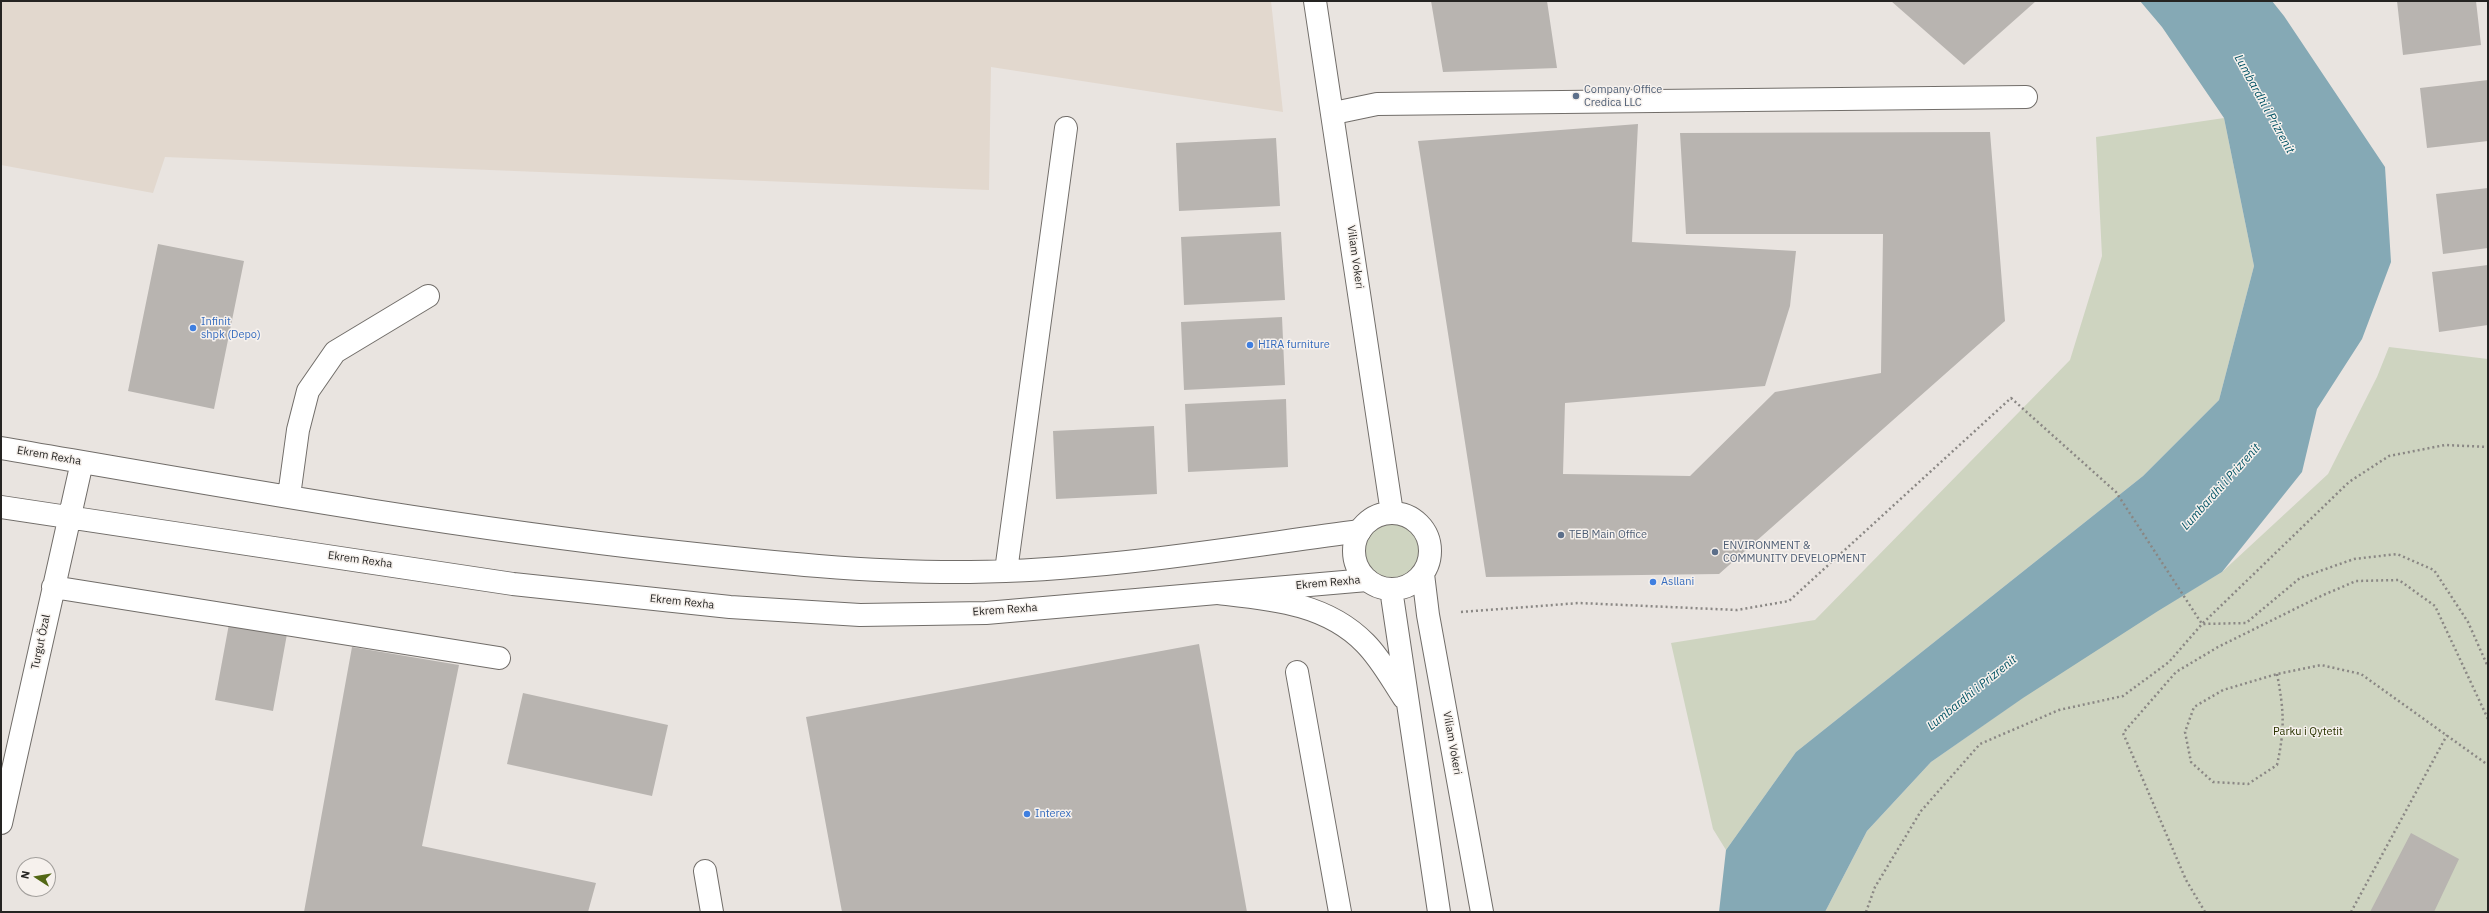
<!DOCTYPE html>
<html>
<head>
<meta charset="utf-8">
<style>
  body { margin:0 }
  #map { position:relative; width:2489px; height:913px; overflow:hidden; background:#e9e4e0; font-family:"IBM Plex Sans",sans-serif }
  canvas { display:block }
  .frame { position:absolute; inset:0; border:2px solid #252422; pointer-events:none }
  .north { position:absolute; left:16px; top:857px; width:40px; height:40px; box-sizing:border-box; background:#f6f1ed; border:1px solid #a29f9c; border-radius:50%; rotate:282deg; font-size:11px; font-weight:700; line-height:16px; text-align:center; color:#252422 }
  .north::after { content:''; display:block; margin:auto; width:14px; height:18px; background:#526714; clip-path:polygon(50% 0,100% 100%,50% 72%,0 100%) }
</style>
</head>
<body>
<div id="map">
<canvas width="2489" height="913"></canvas>
<div class="frame"></div>
<div class="north">N</div>
</div>
<script>
const context = document.querySelector('canvas').getContext('2d');
context.lineJoin = 'round';
function fillPath(path, color) { context.fillStyle = color; context.fill(path, 'evenodd'); }
function strokePath(path, color, width, dash) { context.strokeStyle = color; context.lineWidth = width; context.lineCap = dash ? 'butt' : 'round'; context.setLineDash(dash || []); context.stroke(path); }
function drawText(font, color, halo, rows, align = 'center') {
  context.font = font + ' "IBM Plex Sans",sans-serif'; context.lineWidth = 3; context.setLineDash([]); context.textBaseline = 'middle'; context.strokeStyle = halo; context.fillStyle = color; for (const [text, x, y, turn = 0] of rows) {
    context.save(); context.translate(x, y); context.rotate((+turn || 0) * Math.PI / 180); context.textAlign = isNaN(turn) ? turn : align; if (halo) context.strokeText(text, 0, 0); context.fillText(text, 0, 0); context.restore();
  }
}
const built = new Path2D(`
  M1 1H1271L1283 112 991 67 989 190 165 157 153 193 1 165Z`);
const green = new Path2D(`
  M2224 118 2254 266 2219 400 2143 476 1796 752 1726 850 1713 829 1671 643 1815 620 2070 360 2102 256 2096 137Z
  M2389 347 2488 359V912H1825L1867 831 1931 762 2089 651 2222 572 2328 474 2377 377Z
  M1361 552a32 32 0 1 1 64 0a32 32 0 1 1-64 0Z`);
const water = new Path2D(`
  M2140 1H2272L2284 16 2385 167 2391 262 2362 339 2317 409 2302 472 2222 572 2158 611 2023 698 1931 762 1867 831 1825 912H1719L1726 850 1796 752 2143 476 2219 400 2254 266 2224 118 2162 27Z`);
const building = new Path2D(`
  M1431 1H1547L1557 68 1443 72Z
  M1891 1H2036L1964 65Z
  M2397 1H2476L2481 45 2403 55Z
  M2488 80V141L2427 148 2420 88Z
  M1638 124 1632 242 1796 251 1790 306 1765 386 1565 403 1563 474 1690 476 1775 392 1881 373 1883 234H1686L1680 133 1990 132 2005 321 1719 574 1486 577 1418 141Z
  M1276 138 1280 206 1179 211 1176 143Z
  M2488 188V248L2443 254 2436 194Z
  M1281 232 1285 300 1184 305 1181 237Z
  M158 244 244 261 214 409 128 391Z
  M2488 265V325L2439 332 2432 272Z
  M1282 317 1285 385 1184 390 1181 322Z
  M1286 399 1288 467 1188 472 1185 404Z
  M1154 426 1157 494 1056 499 1053 431Z
  M229 624 287 634 273 711 215 700Z
  M1199 644 1247 912H842L806 717Z
  M352 647 459 665 422 846 596 883 588 912H304Z
  M523 693 668 725 652 796 507 764Z
  M2411 833 2459 859 2434 912H2370Z`);
const path = new Path2D(`
  M1461 612 1579 603 1737 610 1789 601 2011 398 2116 492 2202 624 2246 623 2300 578 2354 559 2397 554 2434 570 2468 622 2488 667
  M2277 674C2284 710 2285 729 2277 765L2248 784 2213 782 2191 762 2185 732 2194 707 2223 690 2277 674 2321 665 2361 674 2488 765
  M1866 912 1875 887 1921 811 1980 744 2059 710 2123 696 2169 662 2202 624 2349 482 2389 456 2445 445 2488 447
  M2205 912 2186 880 2123 733 2176 672 2218 647 2321 596 2356 581 2399 580 2435 606 2488 719
  M2351 912 2447 735`);
const minor = new Path2D(`
  M1334 113 1377 104 2026 97
  M1 448C222 486 444 526 668 551 768 562 868 573 970 572 1100 571 1231 548 1360 531
  M289 496 298 430 308 391 335 352 428 296
  M1 507 513 584 730 607 860 615 986 613 1367 580
  M1006 571 1066 128
  M53 587 499 658
  M1297 672 1340 912
  M1 823 82 462
  M705 871 712 912`);
const major = new Path2D(`
  M1315 1 1392 513
  M1354 551a38 38 0 1 1 76 0a38 38 0 1 1-76 0Z
  M1423 574 1428 615 1482 912
  M1391 589 1439 912
  M1218 593C1271 599 1326 603 1365 643 1381 659 1392 680 1404 698`);
const markers = [
  [1576,96,4,"#5c6f8a"],
  [193,328,4,"#3f7fe0"],
  [1250,345,4,"#3f7fe0"],
  [1561,535,4,"#5c6f8a"],
  [1715,552,4,"#5c6f8a"],
  [1653,582,4,"#3f7fe0"],
  [1027,814,4,"#3f7fe0"]
];
const serviceNames = [
  ["Company Office",1584,90],
  ["Credica LLC",1584,103],
  ["TEB Main Office",1569,535],
  ["ENVIRONMENT &",1723,546],
  ["COMMUNITY DEVELOPMENT",1723,559]
];
const streetNames = [
  ["Viliam Vokeri",1355,257,82],
  ["Ekrem Rexha",49,456,10],
  ["Ekrem Rexha",360,560,8],
  ["Ekrem Rexha",1328,583,-5],
  ["Ekrem Rexha",682,602,6],
  ["Ekrem Rexha",1005,610,-4],
  ["Turgut Özal",41,642,-78],
  ["Viliam Vokeri",1452,743,80]
];
const shopNames = [
  ["Infinit",201,322],
  ["shpk (Depo)",201,335],
  ["HIRA furniture",1258,345],
  ["Asllani",1661,582],
  ["Interex",1035,814]
];
const parkNames = [
  ["Parku i Qytetit",2308,732]
];
const waterNames = [
  ["Lumbardhi i Prizrenit",2264,104,61],
  ["Lumbardhi i Prizrenit",2221,487,-48],
  ["Lumbardhi i Prizrenit",1972,693,-39]
];
fillPath(built, '#e2d8ce');
fillPath(green, '#ced4c0');
fillPath(water, '#85a9b5');
fillPath(building, '#b8b4b0');
strokePath(minor, '#716d69', 24);
strokePath(major, '#716d69', 24);
strokePath(path, '#8a8784', 2.5, [2, 3]);
strokePath(minor, '#fff', 22);
strokePath(major, '#fff', 22);
for (const [x, y, r, color] of markers) { const dot = new Path2D(); dot.arc(x, y, r, 0, 2 * Math.PI); context.fillStyle = color; context.fill(dot); strokePath(dot, '#f6f1ed', 1.5); }
drawText('11px', '#4e5e75', '#f6f1ed', serviceNames, 'left');
drawText('11px', '#252422', '#f6f1ed', streetNames);
drawText('11px', '#366cbe', '#f6f1ed', shopNames, 'left');
drawText('11px', '#2a3400', '#f6f1ed', parkNames);
drawText('italic 12px', '#025365', '#f6f1ed', waterNames);
</script>
</body>
</html>
